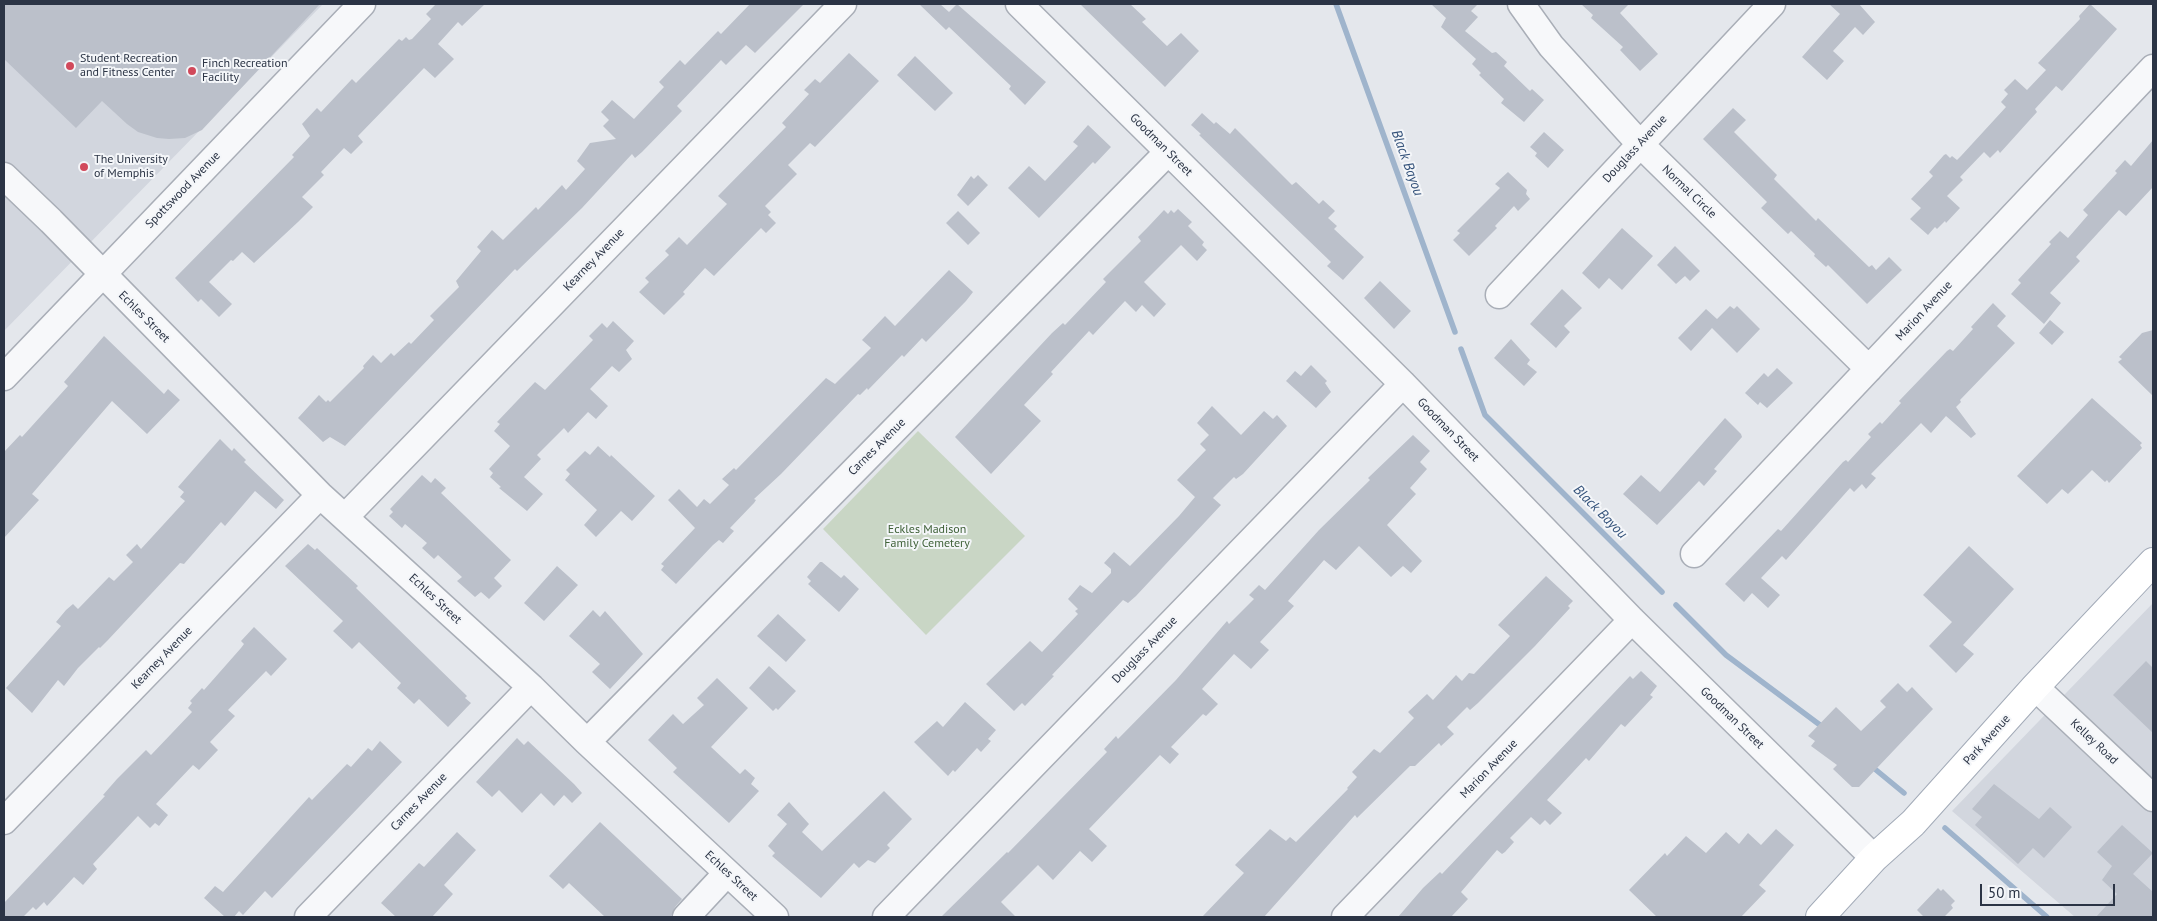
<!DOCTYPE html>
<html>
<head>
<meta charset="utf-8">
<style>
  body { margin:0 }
  #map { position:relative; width:2157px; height:921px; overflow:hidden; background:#e4e7ec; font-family:"PT Sans",sans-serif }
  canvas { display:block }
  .frame { position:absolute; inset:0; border:5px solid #2b3445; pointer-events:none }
  .scale { position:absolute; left:1980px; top:884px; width:135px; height:22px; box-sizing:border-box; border:2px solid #2b3445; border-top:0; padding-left:6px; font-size:15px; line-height:18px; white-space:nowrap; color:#2b3445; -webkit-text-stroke:4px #f4f6f9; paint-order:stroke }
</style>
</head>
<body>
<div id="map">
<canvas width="2157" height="921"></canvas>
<div class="frame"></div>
<div class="scale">50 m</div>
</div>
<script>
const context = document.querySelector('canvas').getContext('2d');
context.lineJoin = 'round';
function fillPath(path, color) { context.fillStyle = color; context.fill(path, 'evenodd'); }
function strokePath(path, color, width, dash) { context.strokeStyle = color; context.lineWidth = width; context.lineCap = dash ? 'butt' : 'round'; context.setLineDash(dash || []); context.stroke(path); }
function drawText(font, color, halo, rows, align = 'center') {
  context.font = font + ' "PT Sans",sans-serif'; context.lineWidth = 4; context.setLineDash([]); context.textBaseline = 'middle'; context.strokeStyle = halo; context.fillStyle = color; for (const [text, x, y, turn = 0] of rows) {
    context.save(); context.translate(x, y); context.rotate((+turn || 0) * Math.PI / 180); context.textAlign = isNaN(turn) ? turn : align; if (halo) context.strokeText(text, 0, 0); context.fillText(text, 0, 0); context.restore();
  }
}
const built = new Path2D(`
  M4 4H323L4 331Z
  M2153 603V917H2075L1952 811Z`);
const green = new Path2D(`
  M918 431 1025 536 926 635 823 529Z`);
const stream = new Path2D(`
  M1336 4 1455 332
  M1461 349 1485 415 1662 592
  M1676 605 1726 655 1824 728
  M1870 765 1904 793
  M1945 828 2047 917`);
const building = new Path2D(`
  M4 4H320L202 130 185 138 169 139 157 138 138 132 127 124 102 101 76 128 4 59Z
  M436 4H485L462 26 458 22 438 44 454 59 435 78 424 68 358 136 363 142 351 154 344 148 321 172 324 175 302 197 313 207 298 222 254 263 242 252 233 261 231 260 209 282 232 304 219 317 201 299 198 302 175 278 294 157 292 155 310 136 302 124 317 108 321 112 352 79 356 83 399 39 402 41 406 37 409 40 412 39 431 19 426 14Z
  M750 4H804L755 53 746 45 726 65 721 60 677 106 682 111 642 152 635 158 632 154 582 208 517 271 515 269 345 446 330 437 323 442 298 418 319 395 326 402 328 400 330 402 364 368 363 366 373 355 381 363 391 353 394 356 409 342 411 344 434 320 430 316 459 287 456 281 481 251 477 247 492 230 503 240 536 207 538 210 562 185 566 190 585 169 577 161 590 143 616 139 603 126 609 120 601 112 612 100 634 119 664 87 659 82 680 60 685 65 718 31 721 34Z
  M919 4H940L949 12 957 4 1046 82 1025 105 1009 89 1011 86 949 27 946 30Z
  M1080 4H1130L1146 19 1142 22 1167 46 1181 33 1199 51 1165 87Z
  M1431 4H1478L1471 11 1478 17 1465 31 1492 53 1496 52 1507 62 1504 66 1530 91 1532 89 1544 100 1524 122 1501 103 1504 99 1479 75 1481 73 1472 64 1476 59 1441 27 1446 18Z
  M1581 4H1629L1620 13 1658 54 1640 71 1620 50 1623 47 1591 18 1593 15Z
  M1829 4H1859L1875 22 1863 35 1855 27 1833 51 1844 61 1827 80 1802 57 1840 14Z
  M2090 4 2117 29 2062 91 2056 86 2035 109 2037 112 2000 153 1998 150 1990 158 1984 152 1960 177 1963 180 1947 196 1960 208 1946 223 1945 221 1937 229 1935 227 1928 235 1910 219 1921 208 1911 199 1933 176 1929 172 1944 155 1946 154 1950 158 1952 156 1957 160 1961 156 2006 107 2001 102 2008 94 2004 90 2015 79 2027 90 2046 70 2038 63 2080 19 2079 16Z
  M849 53 879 81 815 147 810 143 788 165 797 174 765 206 771 212 768 215 776 223 766 233 761 228 714 276 705 268 683 292 685 294 664 315 639 292 649 282 645 278 669 255 665 251 679 237 687 245 727 204 718 196 786 127 782 123 809 94 804 90 815 79 820 83Z
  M915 56 953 93 935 111 897 75Z
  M1733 108 1746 120 1734 132 1777 175 1774 179 1816 221 1818 218 1869 267 1872 265 1876 270 1889 257 1902 270 1867 304 1828 265 1826 267 1814 256 1815 254 1791 231 1788 234 1761 208 1767 202 1703 139Z
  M1202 113 1214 124 1216 122 1230 134 1235 128 1292 185 1296 182 1319 204 1323 200 1335 211 1328 218 1337 226 1334 229 1364 257 1343 280 1327 266 1331 262 1199 135 1201 134 1191 125Z
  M1088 125 1111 147 1095 164 1093 162 1039 218 1008 188 1029 166 1045 181 1078 146 1073 142Z
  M1544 132 1564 150 1548 168 1535 156 1537 153 1530 147Z
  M2153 140V187L2126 216 2119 210 2076 257 2080 261 2050 293 2061 303 2044 324 2011 294 2021 283 2018 280 2051 244 2049 242 2060 231 2068 238 2088 215 2083 210 2117 173 2115 171 2125 160 2131 166Z
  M1508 172 1527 190 1526 194 1530 199 1518 211 1514 206 1495 226 1497 228 1469 256 1453 240 1460 233 1457 231 1500 188 1495 184Z
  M978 175 988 185 968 206 957 195 971 176 974 179Z
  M1178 209 1192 222 1188 226 1204 242 1202 245 1207 250 1197 261 1181 245 1144 282 1166 304 1154 317 1142 305 1136 312 1125 301 1093 335 1089 331 1051 372 1053 374 1024 405 1041 421 991 474 955 437 1052 333 1063 323 1065 325 1106 282 1103 279 1141 241 1138 237 1148 227 1164 210 1168 214 1171 210 1174 213Z
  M958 211 980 233 968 245 946 223Z
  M1622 228 1653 256 1622 290 1609 278 1599 289 1582 273Z
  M1675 246 1700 271 1690 281 1685 276 1676 284 1657 265Z
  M949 270 973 292 966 301 926 342 922 338 904 357 902 355 868 390 867 388 860 395 858 394 781 474 754 499 756 500 754 503 730 528 734 531 723 543 719 540 713 545 676 584 661 570 664 566 661 564 695 528 668 500 679 489 697 507 704 499 710 504 729 485 722 479 734 468 736 470 826 378 835 384 871 348 862 340 885 316 895 326Z
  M1380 281 1411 311 1394 329 1364 298Z
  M1562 289 1582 308 1564 326 1570 332 1556 348 1530 324Z
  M1993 303 2006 316 1997 326 2015 343 1960 400 1961 402 1956 407 1976 434 1971 438 1946 416 1931 433 1921 423 1871 474 1876 478 1866 489 1862 484 1854 492 1850 488 1786 560 1782 556 1761 578 1780 595 1768 608 1752 593 1744 602 1725 584 1778 529 1781 531 1843 462 1846 460 1848 462 1871 437 1868 434 1880 422 1882 424 1901 403 1899 401 1947 351 1950 349 1953 351 1973 329 1971 327Z
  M1730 306 1734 309 1737 306 1760 329 1737 353 1712 328 1691 351 1678 338 1706 309 1717 319Z
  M2050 320 2064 332 2052 345 2039 333Z
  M613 321 634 341 626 350 632 359 619 372 612 366 590 389 608 406 596 419 588 412 568 433 564 428 537 455 541 459 524 477 543 494 527 511 499 488 501 487 490 477 493 473 489 469 510 446 494 431 500 424 497 422 535 382 545 390 593 340 589 336 602 323 607 328Z
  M2153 330V396L2118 362 2122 359 2119 357 2142 333Z
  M104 336 164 394 168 389 180 400 147 434 112 401 32 494 39 500 4 538V452L20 435 22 437 68 386 64 382Z
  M1511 339 1530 360 1527 364 1537 372 1524 386 1494 358Z
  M1311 365 1327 381 1325 383 1331 392 1316 408 1286 381 1295 371 1301 376Z
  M1777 368 1793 383 1767 408 1760 402 1758 405 1745 393 1764 373 1768 377Z
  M2092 398 2142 443 2140 445 2142 448 2109 483 2107 480 2105 482 2092 470 2068 494 2062 489 2047 504 2017 476Z
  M1212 406 1241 435 1264 411 1273 419 1277 415 1287 426 1243 474 1236 479 1234 477 1213 498 1221 505 1136 596 1128 603 1123 600 1052 675 1054 676 1025 706 1022 703 1014 711 986 684 1030 641 1042 652 1078 614 1075 611 1078 609 1068 599 1080 585 1092 593 1111 573V569L1104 563 1114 552 1130 566 1179 516 1195 497 1177 480 1206 450 1200 444 1209 435 1197 423Z
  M1725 418 1741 434 1742 437 1714 469 1717 471 1704 486 1699 481 1657 525 1623 494 1641 475 1660 492Z
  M1413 435 1430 451 1420 462 1427 469 1410 488 1416 494 1387 525 1422 561 1411 573 1403 566 1391 577 1359 546 1336 570 1324 560 1288 601 1294 606 1260 642 1269 650 1251 669 1234 654 1202 689 1218 704 1206 716 1203 714 1171 747 1179 754 1170 764 1160 755 1089 829 1107 846 1092 862 1080 851 1053 880 1038 865 1001 902 1016 917H941L1007 852 1008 853 1107 752 1104 749 1116 736 1118 739 1176 680 1227 621 1229 624 1254 599 1249 595 1259 585 1265 590 1319 530 1370 480 1368 478Z
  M220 439 232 451 234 448 246 460 244 462 284 500 276 509 255 491 225 526 221 522 184 564 180 563 108 640 100 648 99 647 78 668 64 686 58 680 32 713 6 688 61 626 56 622 66 610 73 604 78 609 109 577 114 581 133 562 126 555 137 544 141 549 185 501 180 497 184 492 178 487Z
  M598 446 610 457 611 455 655 496 632 521 621 511 596 537 584 525 597 510 565 480 570 474 566 470 585 451 590 455Z
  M422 475 431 483 435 478 446 488 441 493 511 560 494 578 502 586 489 599 481 592 475 597 457 581 462 577 438 555 434 559 422 548 427 543 405 524 402 528 389 516 393 512 390 509Z
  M308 544 315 550 317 548 358 586 356 588 467 696 465 698 471 703 448 727 419 699 414 704 397 688 401 683 359 642 352 649 333 631 343 621 285 566Z
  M1969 546 2014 589 1963 645 1974 654 1956 673 1929 646 1952 622 1923 595Z
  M820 562H822L841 578 844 575 859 589 839 612 808 584 811 581 807 577Z
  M557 566 578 585 544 621 524 603Z
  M1546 576 1573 601 1568 606 1570 608 1535 646 1478 703 1470 710 1467 707 1447 727 1454 734 1441 746 1439 743 1415 766H1410L1357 818 1355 815 1264 917H1202L1244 873 1235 865 1270 829 1286 841 1290 837 1296 842 1348 789 1347 788 1357 777 1352 772 1374 749 1380 753 1414 718 1408 712 1427 694 1433 700 1456 675 1462 681 1469 673 1474 674 1510 636 1498 625Z
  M593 610 600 617 605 611 643 654 610 689 592 672 600 664 569 636Z
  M778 614 806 640 786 662 757 636Z
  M254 627 287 659 271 676 266 671 228 710 235 716 210 742 218 750 199 770 193 765 156 804 168 815 159 826 155 823 150 828 138 816 93 864 97 869 83 885 74 877 47 906 44 902 36 910 33 907 23 917H4V903L105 796 103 795 117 779 146 750 151 755 192 712 188 708 192 703 190 701 202 688 204 690 241 648 244 644 241 641Z
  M2146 661 2153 668V733L2113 695Z
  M769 666 796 691 778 710 776 708 773 711 749 688Z
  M1641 671 1657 686 1650 695 1653 697 1625 727 1621 724 1589 761 1586 758 1547 800 1562 813 1550 825 1545 820 1540 825 1531 817 1510 838 1514 842 1505 852 1502 854 1497 850 1461 892 1468 899 1451 917H1398L1423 888 1440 872 1442 874 1630 676 1633 679Z
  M717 678 748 708 711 747 740 774 745 769 755 778 751 784 759 791 729 823 673 772 677 768 648 740 673 714 683 724 704 705 697 698Z
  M1898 683 1907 692 1912 687 1933 709 1859 787H1852L1833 769 1837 765 1811 746 1815 741 1808 736 1836 707 1861 731 1886 707 1880 701Z
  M965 702 996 730 988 739 991 741 981 752 977 748 955 772 953 770 948 776 914 742 937 721 943 727Z
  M517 738 524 745 528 741 574 784 582 793 572 803 564 795 554 806 541 793 522 813 499 790 492 797 476 782Z
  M380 741 402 762 272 898 265 891 243 915 239 911 234 917H225L204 898 215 886 223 892 309 797 312 800 347 764 351 767 368 748 372 751Z
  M1994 784 2039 819 2050 807 2072 827 2044 858 2033 848 2018 864 1975 825 1982 817 1972 809Z
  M884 791 912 819 887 845 890 848 875 863 868 860 859 868 854 863 821 898 772 856 775 853 768 846 787 824 777 815 789 802 809 824 802 832 822 851Z
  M600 822 682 899 675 907 671 917H605L569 883 563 889 549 876Z
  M2122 825 2153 853 2133 874 2153 892V917H2096L2117 894 2102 880 2112 866 2097 852Z
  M1776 829 1794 845 1759 885 1766 891 1741 917H1657L1629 890 1665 853 1667 856 1686 836 1706 853 1726 832 1739 844 1748 833 1761 845Z
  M457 832 476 850 444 885 453 894 432 917H396L381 903 419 863 424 867Z
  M1938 888 1941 891 1943 889 1955 901 1951 905 1953 908 1944 917H1924L1917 910Z`);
const minor = new Path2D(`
  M1019 4 1403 384 1632 620 1874 858
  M1521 4 1551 46 1640 144 1869 369
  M4 176 51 221 320 495 531 687 587 742 775 917
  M1499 295 1772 4
  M4 377 362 4
  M346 516 843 4
  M1694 554 2153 68
  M2035 687 2153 798
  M587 742 1168 152
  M4 821 320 495
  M308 917 531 687
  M686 917 727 873
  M886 917 1403 384
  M1345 917 1632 620`);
const major = new Path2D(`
  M1820 917 1874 858 1913 823 2035 687 2153 562`);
const markers = [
  [70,66,5,"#d1495b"],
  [192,71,5,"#d1495b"],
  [84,167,5,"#d1495b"]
];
const poiNames = [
  ["Student Recreation",80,59],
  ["and Fitness Center",80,73],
  ["Finch Recreation",202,64],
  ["Facility",202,78],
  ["The University",94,160],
  ["of Memphis",94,174]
];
const streetNames = [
  ["Goodman Street",1161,145,45],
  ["Douglass Avenue",1635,149,-47],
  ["Spottswood Avenue",183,190,-46],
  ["Normal Circle",1689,192,44],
  ["Kearney Avenue",594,260,-46],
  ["Marion Avenue",1924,311,-47],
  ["Echles Street",144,317,45],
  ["Goodman Street",1448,430,46],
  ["Carnes Avenue",877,447,-45],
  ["Echles Street",435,599,43],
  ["Douglass Avenue",1145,650,-46],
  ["Kearney Avenue",162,658,-46],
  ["Goodman Street",1732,718,44],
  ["Park Avenue",1987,740,-48],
  ["Kelley Road",2094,742,43],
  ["Marion Avenue",1489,769,-46],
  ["Carnes Avenue",419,802,-46],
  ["Echles Street",731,876,43]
];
const parkNames = [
  ["Eckles Madison",927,530],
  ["Family Cemetery",927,544]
];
const waterNames = [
  ["Black Bayou",1407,163,70],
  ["Black Bayou",1600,512,45]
];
fillPath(built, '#d2d6de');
fillPath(green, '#c9d6c5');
strokePath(stream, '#9fb4cc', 5.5);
fillPath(building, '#bbc0ca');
strokePath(minor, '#a9aeb7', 29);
strokePath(major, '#a3abb8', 30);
strokePath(minor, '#f7f8fa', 26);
strokePath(major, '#fff', 28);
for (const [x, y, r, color] of markers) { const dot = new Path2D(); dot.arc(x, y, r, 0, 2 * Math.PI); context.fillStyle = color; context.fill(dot); strokePath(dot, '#f4f6f9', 2); }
drawText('12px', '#2b3445', '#f4f6f9', poiNames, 'left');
drawText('12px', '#2b3445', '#f4f6f9', streetNames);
drawText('12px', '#3f6138', '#f4f6f9', parkNames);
drawText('italic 14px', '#34527a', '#f4f6f9', waterNames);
</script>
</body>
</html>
